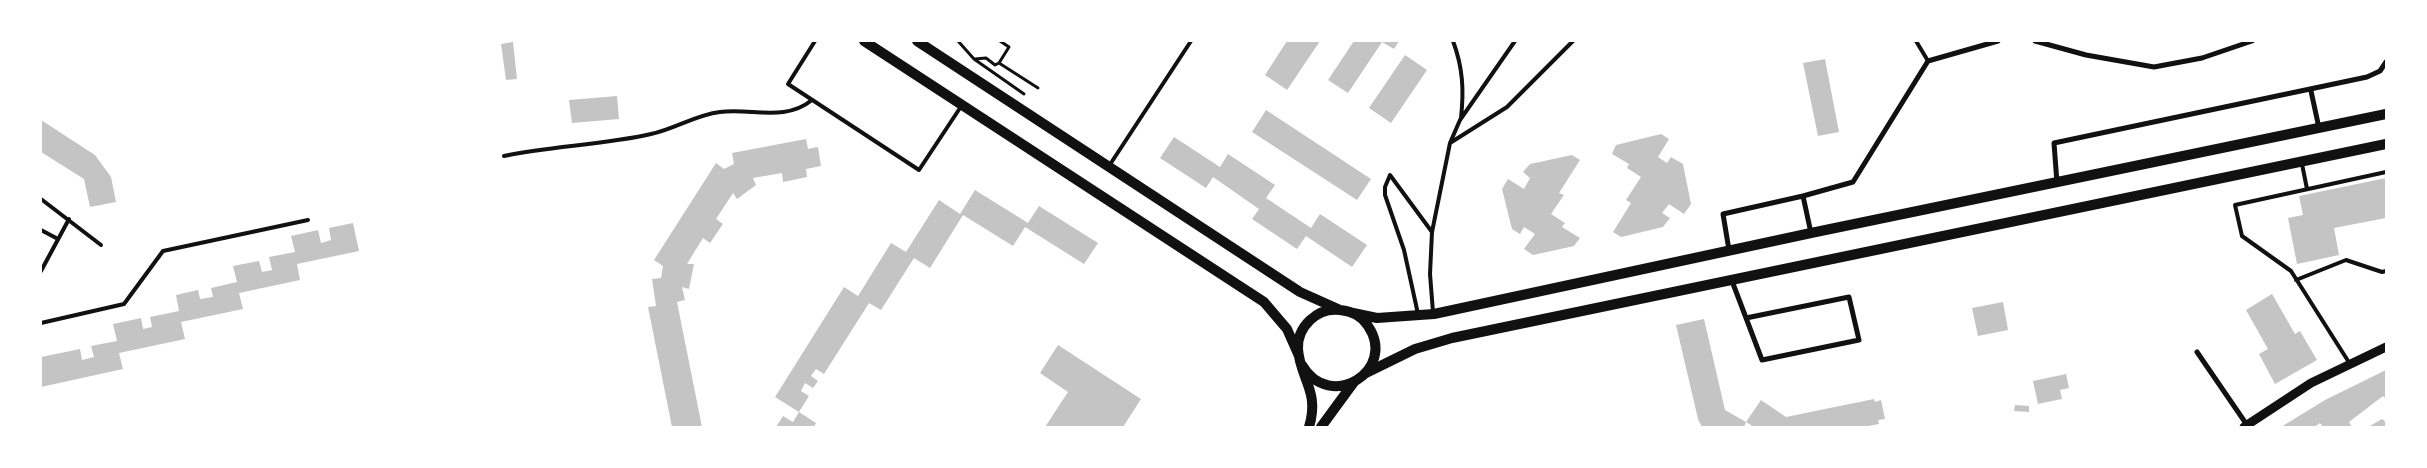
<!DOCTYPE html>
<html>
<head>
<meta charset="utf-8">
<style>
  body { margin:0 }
  #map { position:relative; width:2427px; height:468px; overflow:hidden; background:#fff; font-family:Karla,sans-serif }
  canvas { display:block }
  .frame { position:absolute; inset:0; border:42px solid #fff; pointer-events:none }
</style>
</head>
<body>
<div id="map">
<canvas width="2427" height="468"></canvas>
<div class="frame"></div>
</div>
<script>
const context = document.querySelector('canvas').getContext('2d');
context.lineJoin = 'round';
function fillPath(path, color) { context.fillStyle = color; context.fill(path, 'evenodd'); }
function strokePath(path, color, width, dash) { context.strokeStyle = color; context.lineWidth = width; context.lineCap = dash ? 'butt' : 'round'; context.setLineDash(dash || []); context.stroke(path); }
const building = new Path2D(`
  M1287 41H1320L1287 90 1265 75Z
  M1354 41H1399L1394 49 1382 42 1348 93 1328 80Z
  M513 42 517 79 506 80 501 44Z
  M1405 55 1427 70 1391 123 1369 108Z
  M1825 59 1839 132 1818 136 1803 63Z
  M617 96 619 119 572 123 569 100Z
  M1266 110 1371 179 1357 200 1252 132Z
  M41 120 95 155 111 177 116 202 90 207 84 179 41 152Z
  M1661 134 1669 139 1658 157 1667 163 1671 157 1683 164 1691 204 1684 214 1669 204 1662 213 1670 218 1663 227 1621 237 1613 232 1631 203 1626 200 1641 177 1627 168 1629 164 1612 154 1616 145Z
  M1174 137 1220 167 1228 154 1275 185 1266 198 1311 228 1320 214 1367 245 1352 267 1306 236 1297 249 1252 219 1259 209 1213 177 1206 188 1160 158Z
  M806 139 808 149 818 147 821 166 806 169 807 177 783 182 782 173 753 178 756 185 737 199 733 193 716 219 723 224 710 243 703 238 687 264H694L689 289 682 287 685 300 677 302 702 427H672L648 307 656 306 652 279 661 278 663 266 654 260 716 163 724 169 734 164 732 153Z
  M1572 155 1580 160 1559 193 1564 195 1551 214 1565 223 1562 227 1580 238 1574 246 1533 255 1524 249 1535 234 1524 227 1520 234 1512 229 1502 189 1508 179 1524 189 1530 178 1523 172 1530 164Z
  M2386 178V218L2334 228 2339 255 2297 264 2288 218 2303 215 2299 196Z
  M975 190 1028 223 1039 206 1098 243 1084 264 1025 227 1013 246 963 215 930 268 914 258 881 310 869 303 824 374 816 369 811 376 818 381 813 388 805 383 801 391 809 396 799 412 816 423 814 427H776L783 416 793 422 799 412 775 397 844 287 858 296 891 243 906 252 939 200 960 214Z
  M353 223 359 251 297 264 300 280 239 293 243 309 181 322 185 339 119 353 123 369 41 387V357L80 349 82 360 94 357 91 346 117 341 113 324 141 318 143 329 152 327 150 317 179 311 176 295 198 290 200 299 213 297 211 288 237 282 233 266 259 261 262 272 272 270 269 257 295 252 291 236 318 230 321 243 331 240 329 228Z
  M2272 294 2295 334 2300 331 2317 360 2275 384 2259 354 2268 349 2246 310Z
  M2003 302 2008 330 1978 336 1972 308Z
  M1704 319 1725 410 1746 422 1744 427H1702L1698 419 1676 325Z
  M1058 345 1141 399 1123 427H1045L1068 392 1040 373Z
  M2386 370V399L2383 396 2349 422 2352 427H2323L2320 423 2314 427H2281L2325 400Z
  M2066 374 2069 388 2060 390 2062 399 2038 404 2033 381Z
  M1874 399 1875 402 1881 400 1885 419 1878 420 1879 424 1863 427H1754L1746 422 1761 400 1786 417Z
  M2015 405 2029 406V412L2014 411Z
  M2382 419 2386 422V427H2368Z`);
const path = new Path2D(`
  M958 41 974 59 1024 94
  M1000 41 1009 47 999 63 1038 88
  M975 59 986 58 995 65 999 63`);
const service = new Path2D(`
  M815 41 788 84 919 170 962 105
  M1453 41C1463 68 1464 90 1461 118
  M1916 41 1928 61
  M1450 143 1507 107 1573 41
  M504 156C552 146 603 145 651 134 675 129 695 115 720 112 752 108 785 122 812 100
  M2302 164 2307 189
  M1109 166 1191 41
  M41 199 101 245
  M41 230 58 239
  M41 271 69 219
  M2296 280 2346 260 2382 272 2386 271
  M1433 312 1430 274 1432 232 1450 143 1460 120 1515 41
  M1418 314 1404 250 1385 195V187L1390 175 1432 232
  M41 323 124 304 163 251 308 220
  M2350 364 2291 271 2242 236 2235 205 2386 172`);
const minor = new Path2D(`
  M2035 41 2086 55 2154 67 2202 58 2252 41
  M2311 91 2319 128
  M2057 183 2054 143 2367 77 2380 71 2386 62
  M1811 233 1803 196 1853 182 1928 61 1998 41
  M1729 250 1723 214 1803 196
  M1732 281 1762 360 1859 340 1849 297 1746 318
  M2197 352 2247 425`);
const tertiary = new Path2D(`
  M2244 427 2311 383 2386 347`);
const secondary = new Path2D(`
  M864 41 1264 302 1287 329 1299 356
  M917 41 1300 292 1338 309
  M1353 313 1377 318 1434 314 1811 233 2386 114
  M1302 365C1330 413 1398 370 1368 326 1362 316 1351 311 1340 310 1317 307 1297 327 1298 349 1300 379 1320 391 1309 427
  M1366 373 1415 349 1452 338 2386 144
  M1321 427 1354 382`);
fillPath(building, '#c4c4c4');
strokePath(path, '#111', 3);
strokePath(service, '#111', 4);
strokePath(minor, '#111', 5);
strokePath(tertiary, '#111', 9);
strokePath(secondary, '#111', 10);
</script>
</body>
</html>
